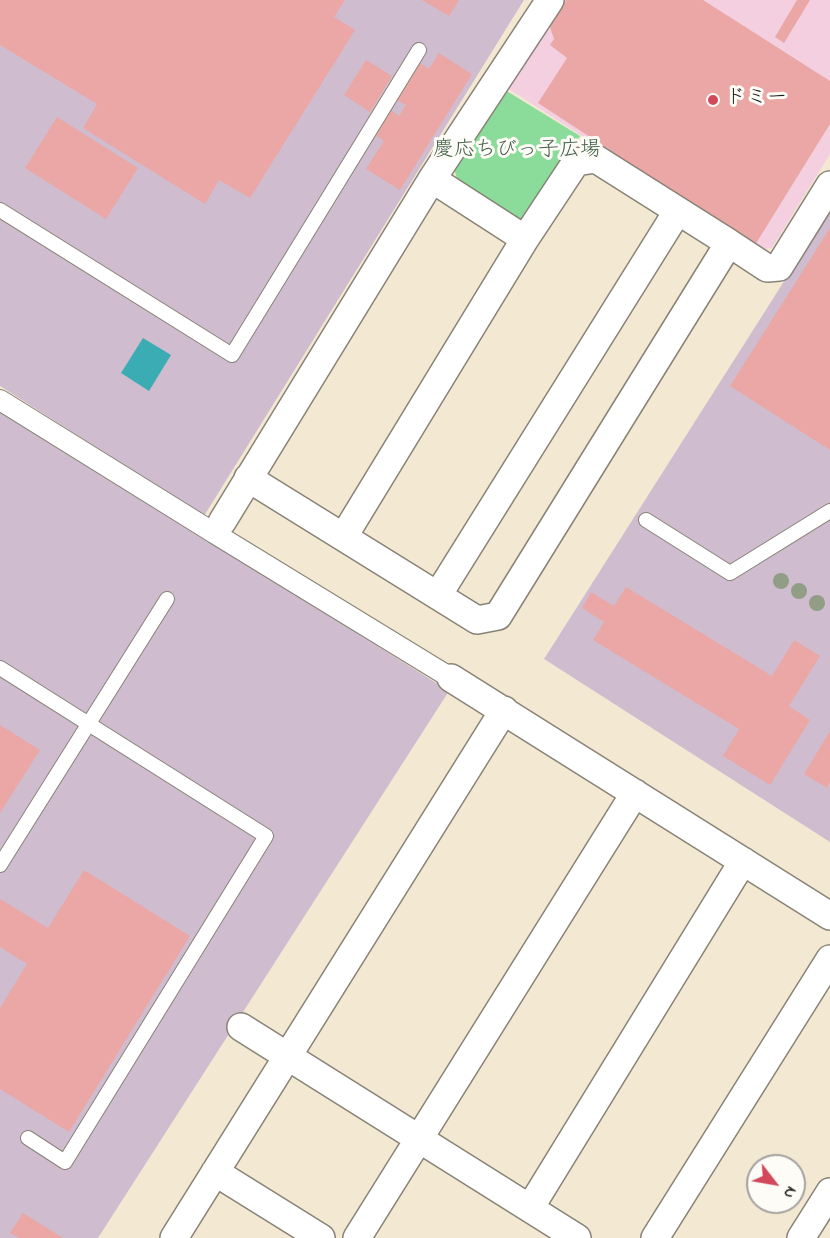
<!DOCTYPE html>
<html>
<head>
<meta charset="utf-8">
<style>
  body { margin:0 }
  #map { position:relative; width:830px; height:1238px; overflow:hidden; background:#f3e9d2; font-family:"Indie Flower",sans-serif }
  canvas { display:block }
  .north { position:absolute; left:746px; top:1154px; width:60px; height:60px; box-sizing:border-box; background:#fdfcf7; border:2px solid #a3a29f; border-radius:50%; rotate:121deg; font-size:16px; font-weight:700; line-height:24px; text-align:center; color:#1c1c1c }
  .north::after { content:''; display:block; margin:auto; width:21px; height:27px; background:#d1495b; clip-path:polygon(50% 0,100% 100%,50% 72%,0 100%) }
</style>
</head>
<body>
<div id="map">
<canvas width="830" height="1238"></canvas>
<div class="north">N</div>
</div>
<script>
const context = document.querySelector('canvas').getContext('2d');
context.lineJoin = 'round';
function fillPath(path, color) { context.fillStyle = color; context.fill(path, 'evenodd'); }
function strokePath(path, color, width, dash) { context.strokeStyle = color; context.lineWidth = width; context.lineCap = dash ? 'butt' : 'round'; context.setLineDash(dash || []); context.stroke(path); }
function drawText(font, color, halo, rows, align = 'center') {
  context.font = font + ' "Indie Flower","Klee One",sans-serif'; context.lineWidth = 6; context.setLineDash([]); context.textBaseline = 'middle'; context.strokeStyle = halo; context.fillStyle = color; for (const [text, x, y, turn = 0] of rows) {
    context.save(); context.translate(x, y); context.rotate((+turn || 0) * Math.PI / 180); context.textAlign = isNaN(turn) ? turn : align; if (halo) context.strokeText(text, 0, 0); context.fillText(text, 0, 0); context.restore();
  }
}
const built = new Path2D(`
  M562 0H830V154L772 248 760 250 507 88Z`);
const industrial = new Path2D(`
  M0 0H524L204 516 0 386Z
  M830 209V842L544 659Z
  M0 409 449 691 98 1238H0Z`);
const green = new Path2D(`
  M505 90 580 136 528 216 520 220 457 179 454 168Z`);
const water = new Path2D(`
  M143 338 171 355 149 391 121 373Z`);
const building = new Path2D(`
  M0 0H345L334 17 355 30 250 198 219 180 205 204 83 128 97 104 0 45Z
  M422 0H459L449 16Z
  M566 0H703L830 81V124L755 245 538 103 567 58 550 45 554 39 550 27Z
  M797 0H810L784 43 775 37Z
  M439 53 472 74 400 190 366 169 384 141 375 135 391 110 399 116 406 105 397 100 420 63 429 69Z
  M366 60 392 76 370 112 344 95Z
  M57 117 138 168 106 219 25 168Z
  M830 228V450L730 386Z
  M626 587 772 676 794 640 820 656 789 706 810 720 770 785 723 756 739 729 593 640 604 622 582 608 591 592 614 606Z
  M0 725 40 750 0 813Z
  M830 731V782L827 788 804 774Z
  M84 870 190 936 69 1132 0 1089V1008L27 964 0 947V899L48 928Z
  M23 1213 63 1238H19L10 1233Z`);
const service = new Path2D(`
  M0 210 232 355 419 50
  M646 520 730 573 830 511
  M0 668 266 836 65 1162 28 1138
  M0 865 167 599`);
const pedestrian = new Path2D(`
  M0 400 214 533 220 524
  M214 533 451 678`);
const minor = new Path2D(`
  M432 179 525 239 576 162 596 159 729 243
  M248 478 477 620 498 616 729 243 767 268 779 267 830 185
  M222 522 432 179 550 0
  M344 536 525 239
  M438 595 677 212
  M451 678 830 916
  M241 1027 577 1238
  M215 1172 321 1238
  M530 1208 743 861
  M174 1238 504 710
  M357 1238 635 793
  M655 1238 830 959
  M801 1238 830 1192`);
const trees = [
  [781,581],
  [799,591],
  [817,603]
];
const markers = [
  [713,100,6,"#d1495b"]
];
const poiNames = [
  ["ドミー",725,100]
];
const parkNames = [
  ["慶応ちびっ子広場",517,152]
];
fillPath(built, '#f3cfe0');
fillPath(industrial, '#cfbdcf');
fillPath(green, '#8bdb9a');
fillPath(water, '#3bacb4');
fillPath(building, '#eaa7a5');
strokePath(service, '#888277', 16);
strokePath(pedestrian, '#888277', 22);
strokePath(minor, '#888277', 30);
strokePath(service, '#fff', 14);
strokePath(pedestrian, '#fff', 20);
strokePath(minor, '#fff', 27);
context.fillStyle = '#929d86';
for (const [x, y] of trees) { context.beginPath(); context.arc(x, y, 8, 0, 2 * Math.PI); context.fill(); }
for (const [x, y, r, color] of markers) { const dot = new Path2D(); dot.arc(x, y, r, 0, 2 * Math.PI); context.fillStyle = color; context.fill(dot); strokePath(dot, '#fdfcf7', 2); }
drawText('21px', '#1c1c1c', '#fdfcf7', poiNames, 'left');
drawText('21px', '#435f48', '#fdfcf7', parkNames);
</script>
</body>
</html>
